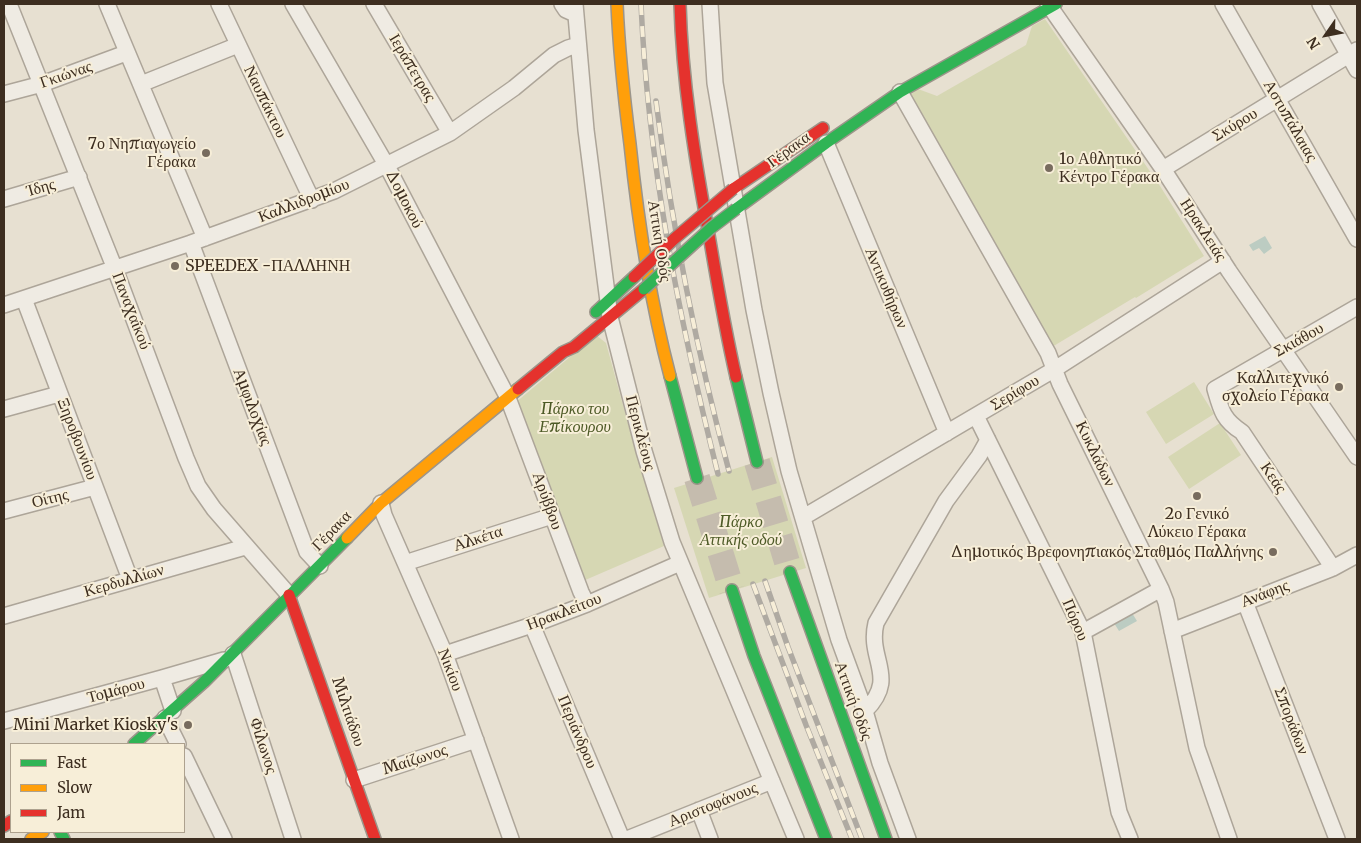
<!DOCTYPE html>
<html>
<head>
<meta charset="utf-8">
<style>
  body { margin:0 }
  #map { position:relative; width:1361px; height:843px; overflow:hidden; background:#e7e0d1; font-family:Merriweather,serif }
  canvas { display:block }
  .frame { position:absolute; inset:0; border:5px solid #3d2e20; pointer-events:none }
  .legend { position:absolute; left:10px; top:743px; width:175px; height:90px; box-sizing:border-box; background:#f7eed8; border:1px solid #ada18e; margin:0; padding:6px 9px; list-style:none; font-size:15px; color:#3d2e20 }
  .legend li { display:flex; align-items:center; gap:10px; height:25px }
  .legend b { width:25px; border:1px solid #ada18e }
  .north { position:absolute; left:1301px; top:10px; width:50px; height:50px; -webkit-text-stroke:4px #f7eed8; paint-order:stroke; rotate:237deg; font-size:14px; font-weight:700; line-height:20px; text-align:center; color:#3d2e20 }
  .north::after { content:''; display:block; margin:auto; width:18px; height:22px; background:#3d2e20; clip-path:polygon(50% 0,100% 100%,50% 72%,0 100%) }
</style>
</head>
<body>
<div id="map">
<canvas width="1361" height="843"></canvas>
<div class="frame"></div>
<ul class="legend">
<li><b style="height:6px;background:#30b455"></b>Fast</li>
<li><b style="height:6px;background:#ff9f0a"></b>Slow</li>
<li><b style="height:6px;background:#e5322d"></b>Jam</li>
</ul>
<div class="north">N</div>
</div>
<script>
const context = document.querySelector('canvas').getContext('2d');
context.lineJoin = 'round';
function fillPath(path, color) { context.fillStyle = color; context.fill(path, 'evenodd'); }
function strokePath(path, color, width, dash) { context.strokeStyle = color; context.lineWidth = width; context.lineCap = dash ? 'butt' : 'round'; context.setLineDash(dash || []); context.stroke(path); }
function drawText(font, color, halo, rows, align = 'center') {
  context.font = font + ' Merriweather,serif'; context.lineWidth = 4; context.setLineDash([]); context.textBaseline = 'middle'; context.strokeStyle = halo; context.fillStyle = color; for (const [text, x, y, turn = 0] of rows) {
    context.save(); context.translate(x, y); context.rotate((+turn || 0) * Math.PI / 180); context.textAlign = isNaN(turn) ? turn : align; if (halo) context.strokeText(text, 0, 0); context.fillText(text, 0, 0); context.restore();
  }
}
const green = new Path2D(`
  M1045 19 1160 186 1204 256 1136 298 1135 297 1052 347 910 95 918 89 937 96 1026 45 1032 26Z
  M596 335 606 343 636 453 664 546 583 581 515 403Z
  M1194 382 1214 414 1166 444 1146 412Z
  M1220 423 1241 455 1189 489 1168 457Z
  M772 457 806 568 709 598 674 488Z`);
const water = new Path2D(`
  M1265 236 1272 248 1264 254 1259 248 1253 251 1249 245Z
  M1132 613 1137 621 1119 631 1114 623Z`);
const highwayTunnel = new Path2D(`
  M757 462 790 572
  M697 478 732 590`);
const street = new Path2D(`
  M9 4 115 269 186 458 198 486 214 509 289 595
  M107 4 205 238
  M219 4 312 200
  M293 4 387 166 508 398 581 592 587 604
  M374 4 450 133
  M562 4 566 10 575 14
  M575 4 586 130 610 317 644 451 672 542 796 839
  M710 4 715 83 754 310 771 393 789 471 839 640 865 711 880 763 908 839
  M1048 4 1163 169 1229 271 1357 457
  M1223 4 1357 239
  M1320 4 1357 70
  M141 84 238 45
  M900 92 1048 353 1060 384 1161 589 1166 602 1197 748 1229 839
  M4 94 42 84 126 53
  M826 143 947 433
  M1163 169 1357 50
  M4 199 79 177
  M191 243 307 552 320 566
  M24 299 130 579
  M4 305 191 243 334 191 450 133 514 88 554 55 568 48 578 45
  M4 409 59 394
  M976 416 1083 632 1119 812 1130 839
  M381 503 384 515 445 654 511 839
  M4 511 95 487
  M803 516 807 515 1055 369 1223 261
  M405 563 552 516
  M1333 568 1242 432C1223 420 1221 410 1215 389L1357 307
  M1245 602 1337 839
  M4 616 245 547
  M532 625 622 839
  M1172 631 1333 568 1357 555
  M1083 632 1161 589
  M233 654 293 839
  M445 654 532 625 587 604 680 563
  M162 678 173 711
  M865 711C899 677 867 660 876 623L946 501 979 456 988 440
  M165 718 178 744
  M4 721 162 678 224 660
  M184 756 224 839
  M354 780 476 740
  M699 810 710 839
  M627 839 772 781`);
const fast = new Path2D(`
  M736 209 826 143 900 92 1056 4
  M596 312 634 277
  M670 376 697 478
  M736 377 757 462
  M790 572 886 839
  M732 590 754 656 826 839
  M134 744 204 682 347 538
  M60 832 64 839`);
const slow = new Path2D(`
  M617 4C619 51 624 97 630 144 638 222 650 300 670 376
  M347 538 381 503 518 389
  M31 839 43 832`);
const jam = new Path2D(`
  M680 4C682 80 695 160 709 235 717 282 725 330 736 377
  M733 189 823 128
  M518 389 563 352 574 347 644 289
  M289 595 375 839
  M4 826 11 821`);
const rail = new Path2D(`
  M641 4C648 164 679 319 718 474
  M656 101C672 226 696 349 729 471
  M765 581 788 647 862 839
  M753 584 806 725 852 839`);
const fastBridge = new Path2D(`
  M644 289 711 228 736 209`);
const jamBridge = new Path2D(`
  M634 277 674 239 733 189`);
const markers = [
  [206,153,5,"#786c5e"],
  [1049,168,5,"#786c5e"],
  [175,266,5,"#786c5e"],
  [1339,387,5,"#786c5e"],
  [1197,496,5,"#786c5e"],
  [1273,552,5,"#786c5e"],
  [188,725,5,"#786c5e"]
];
const streetNames = [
  ["Ιεράπετρας",412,68,59],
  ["Γκιώνας",66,75,-19],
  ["Ναυπάκτου",265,102,64],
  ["Αστυπάλαιας",1290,121,60],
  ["Σκύρου",1235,125,-31],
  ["Γέρακα",789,150,-36],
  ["Ίδης",41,188,-16],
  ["Δομοκού",404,199,63],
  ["Καλλιδρομίου",304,201,-21],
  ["Ηρακλειάς",1203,230,57],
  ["Αττική Οδός",659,241,81],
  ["Αντικυθήρων",886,288,67],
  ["Παναχαΐκού",131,311,69],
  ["Σκιάθου",1299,340,-29],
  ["Σερίφου",1015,393,-31],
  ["Αμφιλοχίας",252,407,69],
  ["Περικλέους",640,433,75],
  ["Ξηροβουνίου",77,439,69],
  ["Κυκλάδων",1095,454,64],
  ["Κεάς",1273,478,56],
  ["Οίτης",50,499,-14],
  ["Αρύββου",547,501,70],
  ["Γέρακα",332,531,-46],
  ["Αλκέτα",478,539,-18],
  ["Κερδυλλίων",124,581,-16],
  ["Ανάφης",1265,594,-21],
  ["Ηρακλείτου",564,612,-21],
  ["Πόρου",1075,620,67],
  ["Νικίου",450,670,69],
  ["Τομάρου",116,691,-15],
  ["Αττική Οδός",853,701,70],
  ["Μιλτιάδου",348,712,71],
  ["Σποράδων",1291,721,69],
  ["Περιάνδρου",577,732,67],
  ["Φίλωνος",263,746,72],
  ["Μαίζωνος",415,760,-18],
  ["Αριστοφάνους",713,805,-22]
];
const poiNames = [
  ["7ο Νηπιαγωγείο",196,144],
  ["Γέρακα",196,162],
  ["1ο Αθλητικό",1059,159,"left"],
  ["Κέντρο Γέρακα",1059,177,"left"],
  ["SPEEDEX -ΠΑΛΛΗΝΗ",185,266,"left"],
  ["Καλλιτεχνικό",1329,378],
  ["σχολείο Γέρακα",1329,396],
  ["2ο Γενικό",1197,514,"center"],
  ["Λύκειο Γέρακα",1197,532,"center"],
  ["Δημοτικός Βρεφονηπιακός Σταθμός Παλλήνης",1263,552],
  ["Mini Market Kiosky's",178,725]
];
const parkNames = [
  ["Πάρκο του",575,409],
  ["Επίκουρου",575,427],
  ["Πάρκο",741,522],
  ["Αττικής οδού",741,540]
];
fillPath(green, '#d6d7b3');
fillPath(water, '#bcccc2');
strokePath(highwayTunnel, '#c5bcae', 26, [26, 13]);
strokePath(street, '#ada599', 18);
strokePath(fast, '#9c958a', 14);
strokePath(slow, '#9c958a', 14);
strokePath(jam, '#9c958a', 14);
strokePath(street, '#efebe3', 15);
strokePath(fast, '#30b455', 11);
strokePath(slow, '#ff9f0a', 11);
strokePath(jam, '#e5322d', 11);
strokePath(rail, '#afaaa2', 5.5);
strokePath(rail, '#f7eed8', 4, [11]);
strokePath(fastBridge, '#9c958a', 14, []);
strokePath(jamBridge, '#9c958a', 14, []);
strokePath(fastBridge, '#30b455', 11);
strokePath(jamBridge, '#e5322d', 11);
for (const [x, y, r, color] of markers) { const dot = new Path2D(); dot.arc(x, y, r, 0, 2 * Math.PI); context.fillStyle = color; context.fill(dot); strokePath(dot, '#f7eed8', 2); }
drawText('16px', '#3d2e20', '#f7eed8', streetNames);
drawText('16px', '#3d2e20', '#f7eed8', poiNames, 'right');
drawText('italic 16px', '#4d5a26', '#f7eed8', parkNames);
</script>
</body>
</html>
